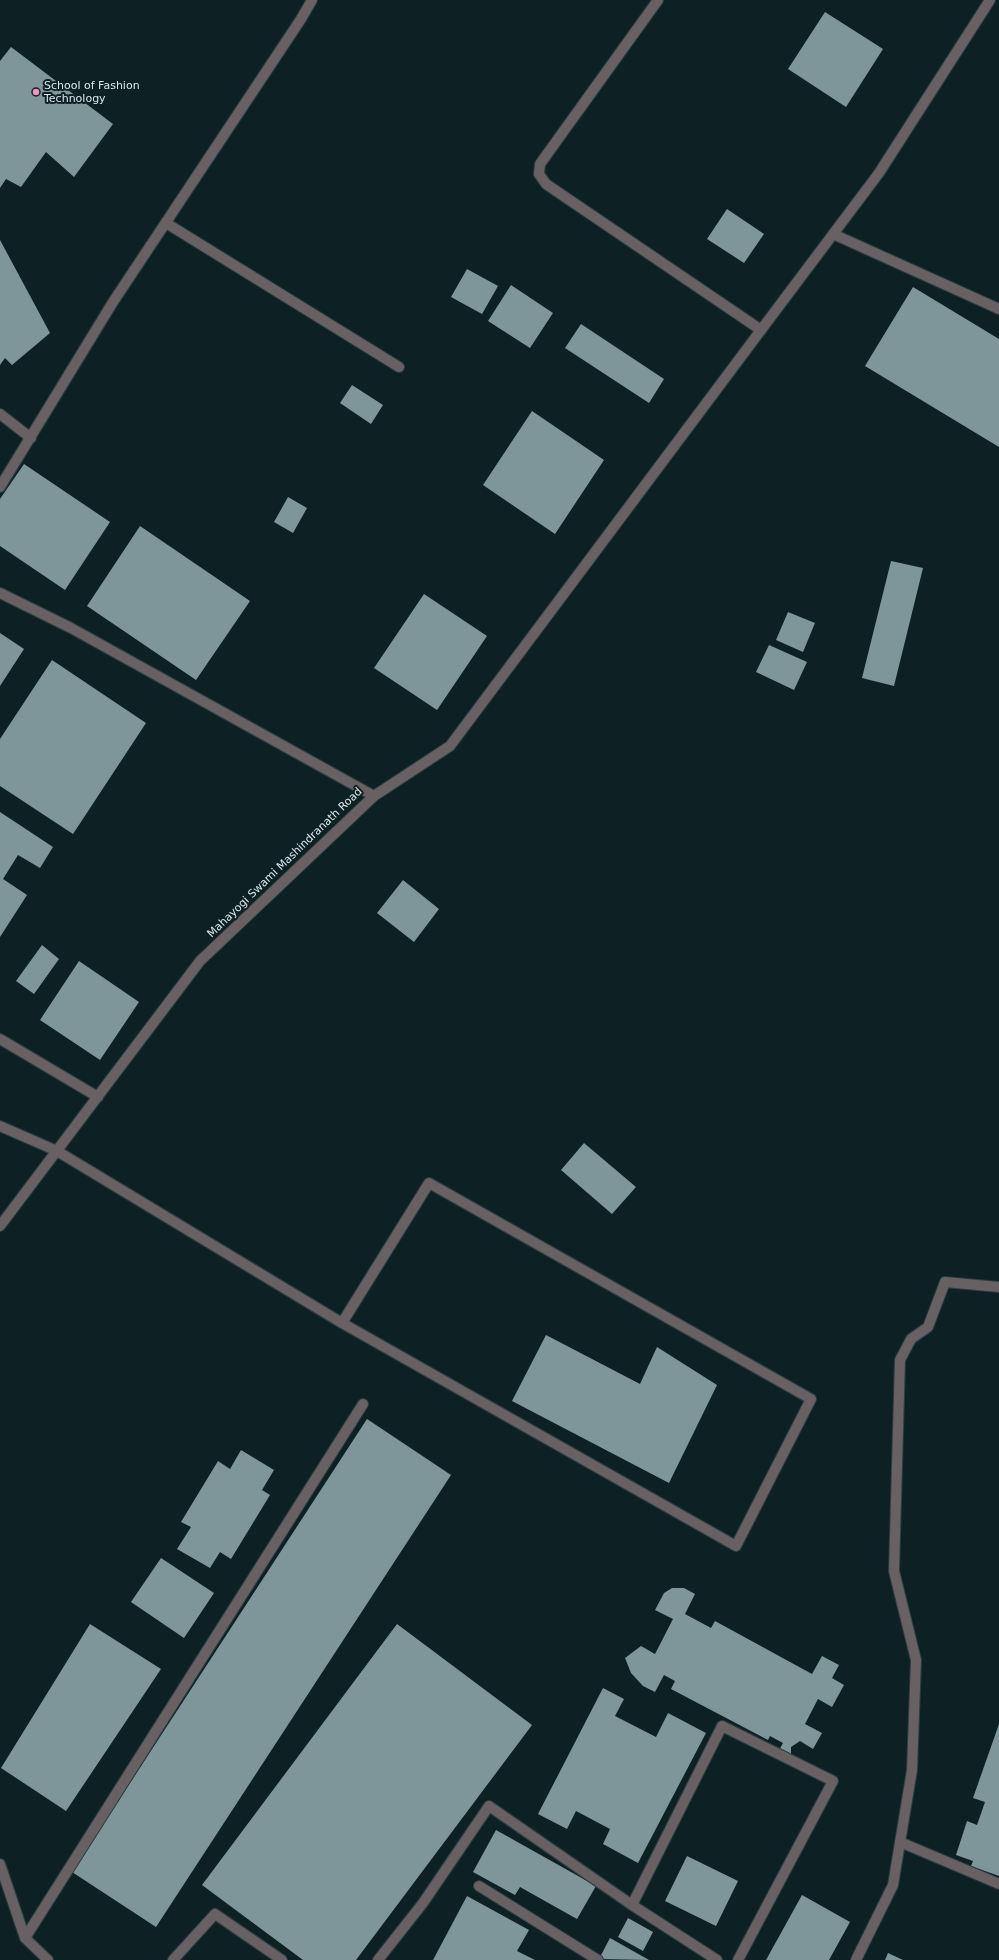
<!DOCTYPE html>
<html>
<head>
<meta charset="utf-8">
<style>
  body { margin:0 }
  canvas { display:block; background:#0d2125 }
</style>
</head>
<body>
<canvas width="999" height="1960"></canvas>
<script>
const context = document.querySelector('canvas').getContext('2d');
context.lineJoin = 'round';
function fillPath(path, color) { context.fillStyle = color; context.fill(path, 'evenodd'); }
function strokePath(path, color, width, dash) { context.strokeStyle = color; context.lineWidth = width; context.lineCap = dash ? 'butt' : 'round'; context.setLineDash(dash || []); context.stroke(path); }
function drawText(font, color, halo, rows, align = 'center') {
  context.font = font + ' "DejaVu Sans",sans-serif'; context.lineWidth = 4; context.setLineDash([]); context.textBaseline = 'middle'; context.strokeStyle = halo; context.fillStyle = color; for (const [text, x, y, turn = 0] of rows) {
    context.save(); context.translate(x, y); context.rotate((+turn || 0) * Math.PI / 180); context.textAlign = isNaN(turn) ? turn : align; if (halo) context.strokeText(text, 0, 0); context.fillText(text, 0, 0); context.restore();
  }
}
const building = new Path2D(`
  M825 12 883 49 846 107 788 69Z
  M11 47 113 124 74 177 46 152 21 187 6 179 0 188V61Z
  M727 209 764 234 744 263 707 239Z
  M0 240 50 333 12 365 5 358 0 365Z
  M467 269 498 286 482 314 451 297Z
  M511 285 553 313 530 348 488 321Z
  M913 287 999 339V447L865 366Z
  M581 324 664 379 649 403 565 348Z
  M352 385 383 405 371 424 340 403Z
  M532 411 604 460 555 534 483 485Z
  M24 464 110 522 65 590 0 546V499Z
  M288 497 307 508 293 533 274 522Z
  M140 526 250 601 196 680 87 606Z
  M891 561 923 568 894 686 862 678Z
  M424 594 487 636 437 710 374 668Z
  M788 612 815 623 803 652 776 640Z
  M0 633 24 649 0 686Z
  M769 645 807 662 794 690 756 672Z
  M52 660 146 723 73 834 0 786V739Z
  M0 812 53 847 40 868 18 855 3 879 27 895 0 937Z
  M403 880 439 909 414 942 377 913Z
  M42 945 59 959 34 994 16 981Z
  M79 961 139 1002 100 1060 40 1020Z
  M584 1143 636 1187 612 1214 561 1170Z
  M546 1335 640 1384 657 1347 717 1385 669 1483 512 1401Z
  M367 1419 451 1475 156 1927 72 1872Z
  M241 1450 274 1470 262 1490 270 1495 231 1559 220 1552 210 1568 177 1549 191 1527 181 1522 218 1461 230 1469Z
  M161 1558 214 1593 184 1638 131 1602Z
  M672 1588H684L695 1594 685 1614 711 1628 715 1621 812 1674 822 1656 839 1665 832 1678 844 1685 832 1707 818 1699 805 1724 822 1733 813 1749 800 1741 791 1747V1759L778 1752 783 1743 770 1736 768 1740 671 1689 675 1681 664 1675 655 1692 643 1686 631 1673 625 1658 641 1646 655 1654 673 1619 655 1610 664 1593Z
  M90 1624 161 1669 66 1811 1 1768Z
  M397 1624 532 1725 356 1960H303L202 1885Z
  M603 1688 624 1699 615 1716 656 1737 668 1713 706 1733 638 1863 603 1844 610 1829 576 1811 567 1829 538 1814Z
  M999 1724V1876L971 1866 973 1861 956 1855 967 1821 977 1825 985 1802 973 1798Z
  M496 1830 596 1886 577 1919 520 1887 515 1895 473 1872Z
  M687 1856 738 1881 716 1926 665 1901Z
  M802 1895 850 1922 829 1960H766Z
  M467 1896 529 1930 517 1951 535 1960H433Z
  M628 1918 653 1932 643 1951 618 1937Z
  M610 1938 649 1960 599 1959Z
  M888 1953 903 1960H885Z`);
const service = new Path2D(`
  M833 234 999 309
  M761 330 879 173 990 0
  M0 1126 57 1151
  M632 1905 722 1726 833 1781 738 1960
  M378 1960 423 1903 489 1806 632 1905 717 1960`);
const minor = new Path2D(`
  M166 223 399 367
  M0 414 31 438
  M0 487 113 302 301 19 312 0
  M0 593 71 628 374 796
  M0 1039 98 1097
  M57 1151 342 1323 736 1546 811 1399 429 1183 342 1323
  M0 1226 200 961 374 796 450 746 761 330 546 184 539 174 540 164 658 0
  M900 1842 999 1884
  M0 1864 25 1938 48 1960
  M479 1886 598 1960
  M25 1938 363 1404
  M173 1960 215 1914 282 1960
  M856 1960 893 1885 912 1770 916 1660 894 1571 900 1360 911 1339 928 1327 945 1282 999 1287`);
const markers = [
  [36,92,4,"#fd8ebe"]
];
const poiNames = [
  ["School of Fashion",44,86],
  ["Technology",44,99]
];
const streetNames = [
  ["Mahayogi Swami Mashindranath Road",285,863,-44]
];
fillPath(building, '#7e959a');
strokePath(service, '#2a3d41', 12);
strokePath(minor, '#2a3d41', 12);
strokePath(service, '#686063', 10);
strokePath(minor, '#686063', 10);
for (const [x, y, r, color] of markers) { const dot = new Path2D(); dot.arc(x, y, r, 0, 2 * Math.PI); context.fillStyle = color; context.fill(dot); strokePath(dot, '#0d2125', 1.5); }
drawText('11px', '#dbe7ea', '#0d2125', poiNames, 'left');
drawText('11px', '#dbe7ea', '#0d2125', streetNames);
</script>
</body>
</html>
